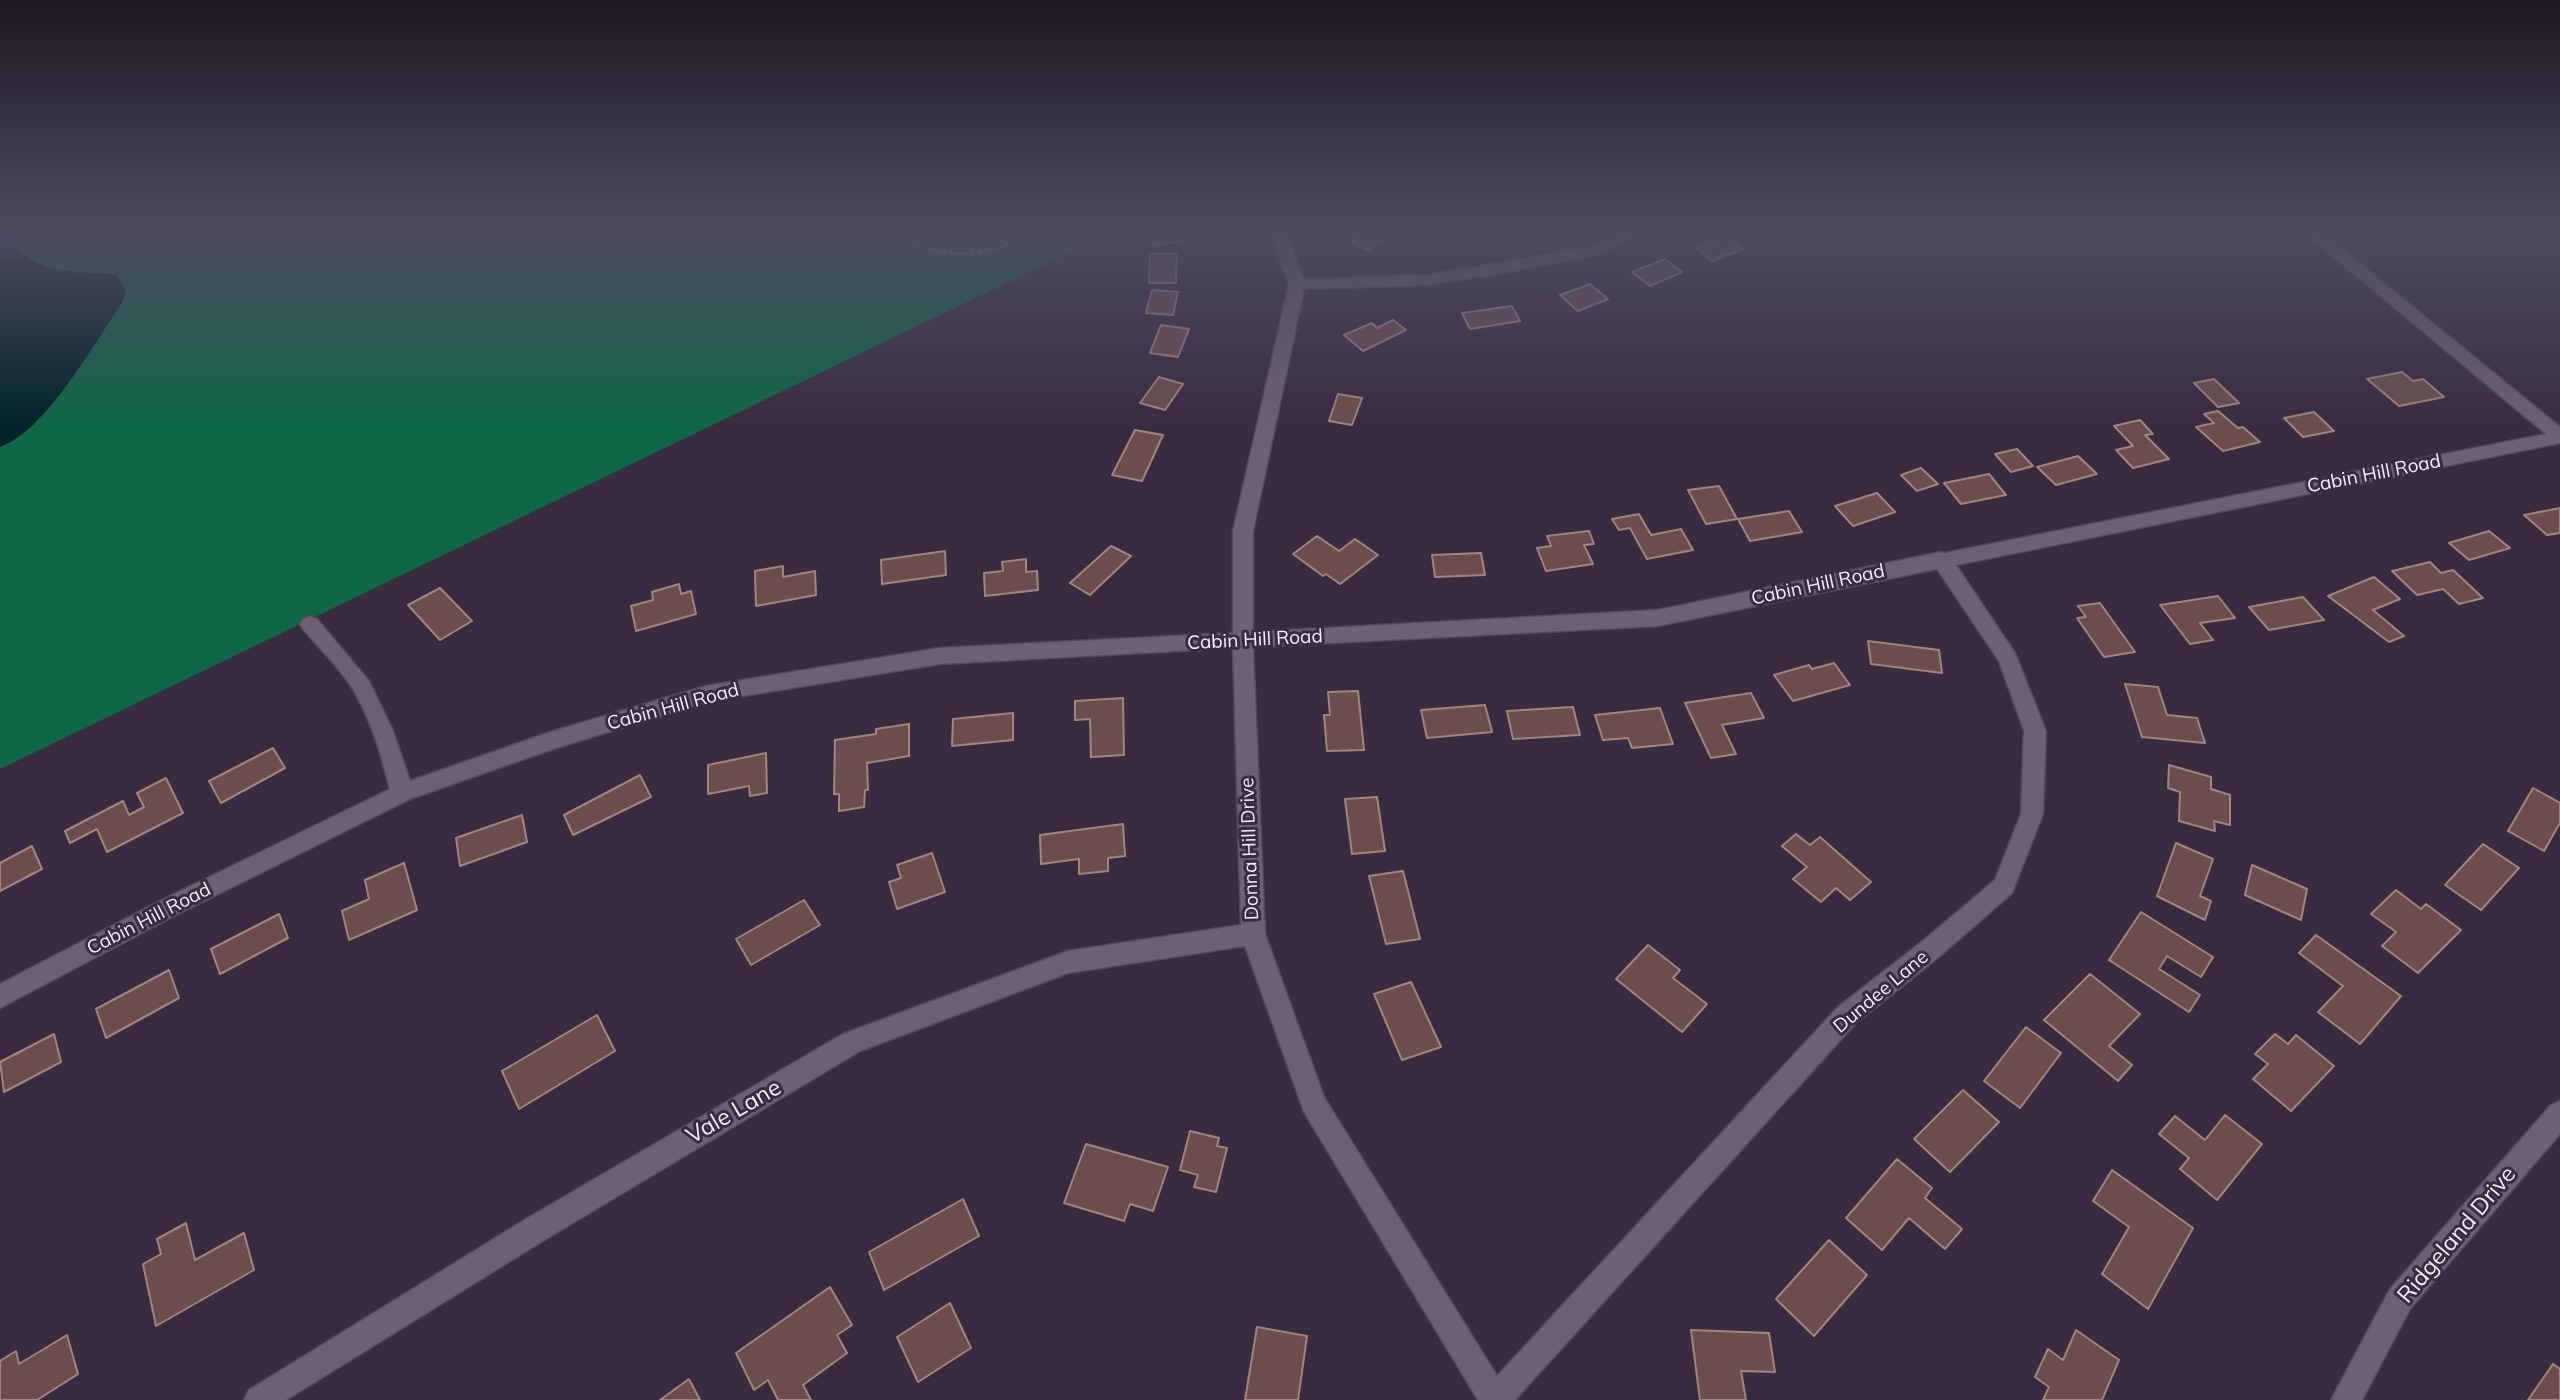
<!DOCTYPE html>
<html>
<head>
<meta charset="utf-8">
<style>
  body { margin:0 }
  canvas { display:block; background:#392c3f }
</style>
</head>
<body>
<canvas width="2560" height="1400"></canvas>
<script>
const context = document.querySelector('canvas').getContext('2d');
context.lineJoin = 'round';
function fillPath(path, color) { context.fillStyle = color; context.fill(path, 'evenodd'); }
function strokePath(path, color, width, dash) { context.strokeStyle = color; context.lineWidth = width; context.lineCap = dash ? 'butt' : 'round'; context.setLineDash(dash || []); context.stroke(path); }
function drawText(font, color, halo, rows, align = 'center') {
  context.font = font + ' Mulish,sans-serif'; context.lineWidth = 6; context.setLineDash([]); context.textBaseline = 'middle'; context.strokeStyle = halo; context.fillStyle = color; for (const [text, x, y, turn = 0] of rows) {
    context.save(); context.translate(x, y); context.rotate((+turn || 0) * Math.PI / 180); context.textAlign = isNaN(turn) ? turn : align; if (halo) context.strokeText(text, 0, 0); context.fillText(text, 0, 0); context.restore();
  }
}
const green = new Path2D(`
  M0 232H1112L0 769Z`);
const water = new Path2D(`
  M0 232H17V249C43 272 74 273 108 273L117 276 126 290 122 303C94 343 46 431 0 447Z`);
const building = new Path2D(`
  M1149 232H1177L1180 242 1154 245Z
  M1343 232H1376L1388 238 1369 251 1352 242 1356 239Z
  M1726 236 1743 249 1712 261 1696 248Z
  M1150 254H1177L1176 283H1149Z
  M1665 259 1682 272 1650 286 1632 272Z
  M1590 284 1608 299 1578 311 1560 295Z
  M1152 290 1178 292 1173 315 1146 313Z
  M1512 306 1520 321 1470 329 1462 313Z
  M1393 320 1406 330 1363 351 1344 335 1372 323 1377 328Z
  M1161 325 1189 329 1178 357 1150 353Z
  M2402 372 2413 381 2423 379 2444 397 2399 406 2367 379Z
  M1159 377 1183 384 1165 410 1140 403Z
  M2214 379 2239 403 2218 407 2194 383Z
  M1338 394 1362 398 1352 425 1329 421Z
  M2218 411 2238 428 2243 427 2260 442 2223 451 2196 427 2214 423 2204 414Z
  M2314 412 2334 431 2303 437 2284 418Z
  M2140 420 2153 434 2145 435 2169 459 2133 468 2116 450 2133 446 2114 426Z
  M1135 430 1163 435 1142 481 1112 475Z
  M2017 449 2033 466 2011 472 1995 454Z
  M2078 456 2097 474 2056 485 2037 467Z
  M1921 468 1938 484 1917 491 1901 475Z
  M1989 474 2006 495 1961 504 1944 483Z
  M1719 486 1737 519 1706 524 1688 490Z
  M1877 493 1895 512 1853 526 1835 506Z
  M2560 508V533L2547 535 2524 515Z
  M1789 511 1802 532 1750 541 1738 519Z
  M1639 514 1651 535 1681 529 1693 550 1647 559 1630 528 1619 530 1612 519Z
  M1589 531 1594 544 1584 545 1593 564 1546 571 1537 548 1551 546 1547 536Z
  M2489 531 2510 548 2469 560 2449 543Z
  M1317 536 1339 551 1355 539 1378 555 1340 584 1326 574 1323 576 1293 554Z
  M1111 546 1131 556 1090 595 1070 583Z
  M945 551 946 575 882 584 881 560Z
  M1481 553 1485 575 1435 577 1432 555Z
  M1026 559V572L1037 571 1038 590 985 596 984 573 1003 571 1002 562Z
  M2430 562 2441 573 2453 570 2483 598 2459 604 2443 589 2417 595 2392 571Z
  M783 566V577L815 571 816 595 756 606 755 571Z
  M2374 577 2400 599 2373 610 2404 636 2389 642 2328 596Z
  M679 584 681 594 691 591 696 614 636 631 631 606 653 600 652 592Z
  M440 588 472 621 440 640 408 605Z
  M2218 596 2235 618 2200 623 2213 640 2190 644 2160 605Z
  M2303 597 2324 620 2269 630 2249 607Z
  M2100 603 2135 652 2104 657 2077 618 2086 617 2078 606Z
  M1868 641 1939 650 1942 673 1871 664Z
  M1834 663 1850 685 1793 701 1774 675 1809 665 1812 669Z
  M2125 684 2158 687 2167 715 2197 718 2205 743 2142 737Z
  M1358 691 1364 750 1327 751 1324 715H1330L1328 692Z
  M1751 693 1764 718 1722 725 1736 754 1711 758 1685 703Z
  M1123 698 1124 755 1091 757 1090 719 1075 720V701Z
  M1485 705 1492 732 1427 738 1421 710Z
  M1573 707 1580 735 1513 739 1507 711Z
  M1660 708 1673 744 1632 748 1628 738 1603 740 1595 715Z
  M1013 713V740L952 746 953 719Z
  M909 724V756L867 763 868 790H865L864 807 839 811V794H834L835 740 876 734V729Z
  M273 748 285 768 221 803 209 781Z
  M766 753 767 793 750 796 749 786 708 794V765Z
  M2169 765 2211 777V789L2230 795V825L2214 821 2215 831 2179 821 2180 792 2168 788Z
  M640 775 651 797 573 835 564 815Z
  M166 778 183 813 107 852 97 829 70 843 65 831 123 801 129 815 144 807 137 793Z
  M2533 788 2560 803V823L2544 851 2508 831Z
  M1377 797 1385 851 1352 854 1345 799Z
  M522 815 527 842 460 866 456 838Z
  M1123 824 1125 856 1108 858V871L1079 874V859L1041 864 1040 835Z
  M1796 834 1810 845 1820 837 1871 882 1850 900 1836 888 1821 902 1793 879 1807 867 1782 846Z
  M2176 843 2213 859 2200 896 2211 901 2205 920 2157 896Z
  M2483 844 2519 868 2481 910 2445 885Z
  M32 846 42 869 0 891V863Z
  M932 853 945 892 897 909 889 882 901 878 897 865Z
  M404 863 417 910 349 940 342 911 369 899 365 880Z
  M2252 865 2307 889 2301 920 2245 895Z
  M1403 871 1420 939 1386 944 1369 876Z
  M2396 890 2421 909 2426 904 2461 930 2418 973 2382 946 2396 932 2371 914Z
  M804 900 820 925 751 965 736 939Z
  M2141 912 2213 957 2201 977 2167 956 2159 969 2200 995 2189 1012 2109 960Z
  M279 914 288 938 220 974 211 949Z
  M2316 935 2401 996 2360 1044 2318 1012 2343 986 2299 953Z
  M1648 945 1680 970 1673 978 1707 1004 1682 1032 1616 979Z
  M169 970 179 998 106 1038 96 1009Z
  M2090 974 2140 1014 2109 1046 2132 1065 2118 1081 2044 1020Z
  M1411 982 1441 1047 1402 1060 1374 994Z
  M597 1015 615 1051 519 1109 502 1071Z
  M2026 1027 2061 1053 2020 1108 1984 1081Z
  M54 1034 61 1062 4 1092 0 1062Z
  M2275 1034 2288 1044 2296 1035 2334 1066 2291 1111 2253 1079 2268 1064 2255 1054Z
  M1963 1090 1999 1122 1950 1172 1914 1139Z
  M2225 1115 2262 1144 2217 1200 2180 1169 2189 1158 2159 1134 2175 1116 2205 1140Z
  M1190 1131 1219 1138 1217 1146 1227 1148 1216 1192 1194 1187 1198 1175 1180 1170Z
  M1086 1144 1168 1167 1153 1211 1130 1204 1124 1221 1064 1203Z
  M1897 1159 1932 1188 1925 1198 1962 1229 1945 1249 1909 1218 1882 1250 1846 1218Z
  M2112 1170 2193 1228 2148 1309 2102 1274 2129 1227 2093 1201Z
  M963 1199 979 1236 884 1290 869 1252Z
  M186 1223 195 1260 244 1233 254 1270 156 1326 143 1264 161 1254 157 1239Z
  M1829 1240 1867 1275 1814 1336 1776 1299Z
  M830 1287 852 1325 837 1335 847 1353 803 1385 811 1400H778L768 1380 754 1390 736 1353Z
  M950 1303 971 1348 918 1382 897 1337Z
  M1257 1327 1307 1336 1298 1400H1245Z
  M1691 1330 1769 1333 1775 1372 1741 1371 1746 1400H1700Z
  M2076 1330 2119 1360 2102 1400H2043L2049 1387 2035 1377 2048 1349 2063 1360Z
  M67 1335 78 1374 37 1400H0V1361L16 1351 19 1364Z
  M2553 1364 2560 1369V1400H2528Z
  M689 1379 700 1400H660Z`);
const path = new Path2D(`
  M890 232C941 261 983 260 1034 232`);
const minor = new Path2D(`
  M1270 232H1286L1303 279 1427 275 1591 247 1623 232H1643L1601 254 1499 274 1427 285 1304 289 1253 531V632L1658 610 1941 552 1945 553 2546 434 2304 232H2321L2560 427V443L1956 565 2015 653 2046 731 2043 814 2012 893 1940 956 1856 1023 1515 1400H1478L1304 1112 1245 946 1068 973 860 1051 546 1239 286 1400H244L249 1390 526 1219 843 1034 1068 951 1241 925 1233 648 940 664 706 702 553 749 410 799 172 917 0 1008V984L156 903 390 789C380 751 369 711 346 679 333 661 317 646 303 629L300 624 303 619 310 616 317 619 369 681 393 731 410 781 550 732 706 686 940 648 1233 633V531L1289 284ZM1937 569 1999 661 2024 731 2021 814 1995 880 1924 940 1838 1007 1497 1376 1324 1097 1265 934 1253 647 1658 626Z
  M2560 1101V1134L2410 1309 2362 1400H2331L2390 1289 2551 1105Z`);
const streetNames = [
  ["Cabin Hill Road",2374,474,-11],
  ["Cabin Hill Road",1818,585,-12],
  ["Cabin Hill Road",1255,640,-3],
  ["Cabin Hill Road",673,707,-15],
  ["Donna Hill Drive",1250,849,-92],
  ["Cabin Hill Road",149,919,-27],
  ["Dundee Lane",1881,992,-40]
];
const nearStreetnames = [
  ["Vale Lane",734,1112,-30],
  ["Ridgeland Drive",2457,1235,-50]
];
fillPath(green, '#0e6846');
fillPath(water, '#022428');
fillPath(building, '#694e4b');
strokePath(building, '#a18480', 2);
strokePath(minor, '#534857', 3);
strokePath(path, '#867c8c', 3.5, [4.5, 2.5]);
fillPath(minor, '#6d5f74');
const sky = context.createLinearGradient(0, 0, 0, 428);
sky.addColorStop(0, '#1f1823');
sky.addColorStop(0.54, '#4e4b63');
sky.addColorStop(1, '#4e4b6300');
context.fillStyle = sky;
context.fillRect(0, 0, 2560, 428);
drawText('19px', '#f3ebf7', '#392c3f', streetNames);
drawText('23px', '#f3ebf7', '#392c3f', nearStreetnames);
</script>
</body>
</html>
